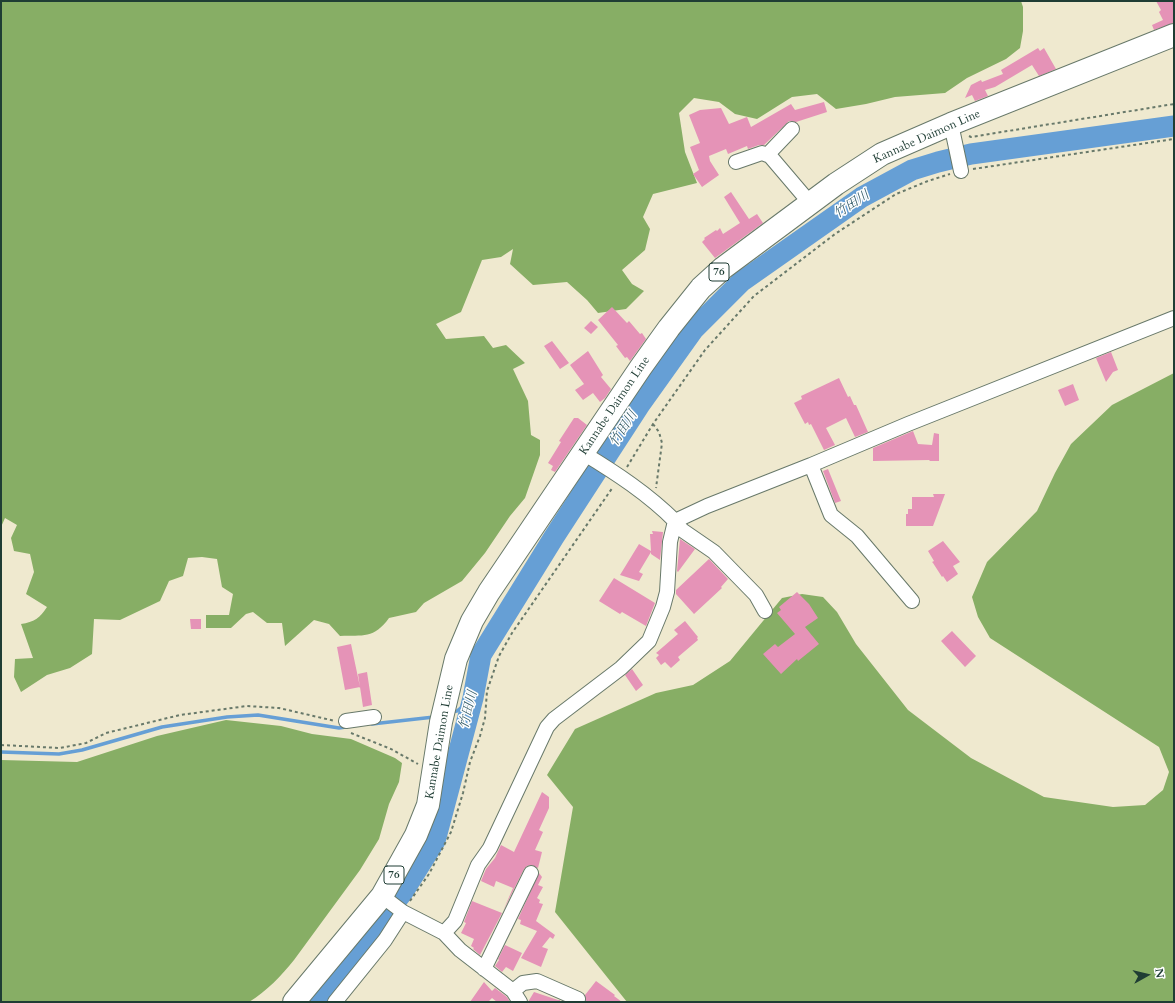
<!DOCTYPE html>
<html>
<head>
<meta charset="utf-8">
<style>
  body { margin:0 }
  #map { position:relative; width:1175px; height:1003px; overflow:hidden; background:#efe9cf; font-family:Cardo,serif }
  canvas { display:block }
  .frame { position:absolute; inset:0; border:2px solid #1f3d34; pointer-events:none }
  .north { position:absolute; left:1127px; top:955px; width:40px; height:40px; -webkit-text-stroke:3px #fff; paint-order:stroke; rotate:82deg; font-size:11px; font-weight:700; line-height:16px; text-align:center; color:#1f3d34 }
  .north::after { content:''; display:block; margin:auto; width:14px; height:18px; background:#1f3d34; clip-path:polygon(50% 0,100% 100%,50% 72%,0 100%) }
</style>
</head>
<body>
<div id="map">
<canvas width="1175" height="1003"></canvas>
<div class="frame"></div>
<div class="north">N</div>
</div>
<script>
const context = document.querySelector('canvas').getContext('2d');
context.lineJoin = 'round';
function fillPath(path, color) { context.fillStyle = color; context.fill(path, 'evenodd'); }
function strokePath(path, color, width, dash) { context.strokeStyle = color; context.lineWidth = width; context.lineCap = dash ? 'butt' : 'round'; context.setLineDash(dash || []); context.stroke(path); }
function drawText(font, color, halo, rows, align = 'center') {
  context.font = font + ' Cardo,"Noto Serif JP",serif'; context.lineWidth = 3; context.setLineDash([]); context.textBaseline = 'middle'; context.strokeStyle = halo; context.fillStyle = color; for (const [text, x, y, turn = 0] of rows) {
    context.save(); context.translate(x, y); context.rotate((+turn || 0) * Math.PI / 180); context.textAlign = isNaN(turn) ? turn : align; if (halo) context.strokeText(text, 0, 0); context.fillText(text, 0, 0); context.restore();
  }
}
const forest = new Path2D(`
  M1 1H1021L1023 7V31L1020 48 1006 59 967 78 945 93 895 97 866 104 836 109 817 94 792 97 757 119 735 114 719 102 694 98 679 113 685 152 697 183 653 194 643 217 650 229 645 250 622 270 632 284 644 291 626 309 598 313 587 300 567 282 533 285 510 264 513 249 501 257 482 260 461 312 436 324 446 339 484 336 493 348 506 345 525 363 513 369 528 401 531 435 540 440V455L525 498 510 516 485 553 462 581 424 603 416 612 389 618C374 639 363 635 340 636L329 624 314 620 285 646 282 623H267L253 612 246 614 231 628H206V615H229L233 594 222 587 217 559 202 557 188 558 183 576 169 581 160 601 120 620 94 619 92 654 70 668 47 675 21 692 14 677 15 659 33 658 21 624C34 622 40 618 47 607L26 594 34 572 30 554 14 551 11 538 17 525 5 518 1 527Z
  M1174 373V1002H627L555 912 573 807 547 775 575 729 656 693 693 685 730 661 782 598 802 594 823 597 837 612 856 644 908 710 971 758 1044 797 1113 807 1145 805 1163 790 1169 772 1159 747 990 638 978 617 972 597 987 562 1037 511 1055 473 1071 444 1112 405Z
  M226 720 281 726 312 734 351 739 395 758 402 763 399 782 389 804 379 839 360 870 294 960C281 976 267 991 249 1002H1V760L77 762 157 736Z`);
const stream = new Path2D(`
  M451 712 457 711 473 698
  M372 724 434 717
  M1 752 59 754 82 750 162 727 227 717 258 715 339 728 346 727`);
const river = new Path2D(`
  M317 1002 403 892 435 841 473 698 481 655 554 537 639 406 694 329 741 282 862 197 912 170 938 162 971 154 1174 126`);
const building = new Path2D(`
  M1156 1H1174V23L1154 30 1152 25 1163 20 1159 12 1161 10Z
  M1038 48 1040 51 1044 48 1056 69 1039 76 1032 65 995 87 985 90 988 96 975 101 972 95 965 98 971 85 981 80 982 82 1003 74 1001 70Z
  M824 102 827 112 796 122 789 121 764 145H759L748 149 747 146 728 154 726 149 709 156 710 161 719 175 702 187 693 174 699 170 690 147 700 143 689 115 700 110 721 108 729 124 747 117 751 127 791 104 795 110Z
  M731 192 749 219 757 214 763 223 715 258 702 242 705 239 704 238 716 230 717 231 720 228 723 234 740 223 724 197Z
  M612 307 627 323 629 321 640 334 642 333 646 339 630 361 627 357 625 358 616 346 618 345 598 320Z
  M591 321 598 327 591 334 584 328Z
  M552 341 569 363 560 369 544 346Z
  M588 351 603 375 601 377 611 389 605 398 600 402 593 393 583 400 575 390 584 384 570 365Z
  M1111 352 1118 370 1113 372 1106 382 1096 358Z
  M839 378 848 397 850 396 854 405H856L868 432 855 437 846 418 826 428 835 445 824 450 811 424 809 425 808 422 805 424 794 403 802 399 801 396Z
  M1073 384 1079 400 1065 406 1058 390Z
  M574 418H578L587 425 555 472 551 470 553 466 548 463 561 442 559 441Z
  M913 431 918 444 932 445 934 433 939 434V461H929L930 460 873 461V448Z
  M828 469 841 501 835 503 823 471Z
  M933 494H945L933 526H906V514H908V509H912V497H934Z
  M652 531 663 532 660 560 651 554V552L639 572 643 574 639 581 620 575 639 544 651 551 650 534H653Z
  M680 539 695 549 678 572 677 571Z
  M943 541 960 562 953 566 958 574 947 582 943 576 942 577 933 563 932 562 934 561 928 551Z
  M709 559 728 579 721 587 722 588 694 614 676 594V590Z
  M614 578 655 603 646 626 622 612 620 614 599 601Z
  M797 592 809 604 818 618 805 627 819 644 798 661 797 659 781 674 763 654 775 644 778 647 795 634 777 613 781 610 779 607Z
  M190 619H201V629H191Z
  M685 621 698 637 697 638 698 640 678 657 680 660 671 668 665 662 661 665 656 658 659 655 656 653 678 634 674 630Z
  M952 631 976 656 965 667 941 641Z
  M351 644 360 687 345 690 337 647Z
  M632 669 643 685 636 691 625 675Z
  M367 672 372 705 363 707 358 674Z
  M542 792 549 797V808L539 830 543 832 535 850 542 852 538 868 531 865 527 866 524 869 503 911 513 888 496 881 494 887 481 881 486 869 495 858 501 845 514 852Z
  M539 873 542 877 538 885 543 887 537 898 540 900 539 903 543 904 536 921 555 935 553 939 550 937 542 947 548 949 541 967 521 958 537 931 520 924 521 920 518 919Z
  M472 901 502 913 480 955 473 949 474 948 471 946 474 939 461 933 466 923 464 922Z
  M505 945 522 953 513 971 506 967 502 972 495 966 499 960 498 959Z
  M596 981 615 995 614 996 622 1002H586L585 995Z
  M484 982 492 991 495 988 507 997 510 1002H497L492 998 488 1002H470Z
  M534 992 558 1000H560V1002H528Z`);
const path = new Path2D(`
  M969 136 971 137 1174 104
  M973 169 1174 139
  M653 424 659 432 662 443 656 488
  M627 467 653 424 705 350 754 296 835 234 896 194 928 181 950 174
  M351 733 391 749 418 764
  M1 745 60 748 86 743 106 733 180 715 247 706 279 708 335 721
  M410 901 429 874 451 832 463 793 470 762 480 736 485 718 487 691 499 656 512 633 613 487`);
const minor = new Path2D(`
  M951 124 961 171
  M770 156 771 151 792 129
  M736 162 762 153 770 156 810 203
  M583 453C616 473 648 494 675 521L707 506 811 465 908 424 1174 318
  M811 465 831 515 857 536 912 601
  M675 521 682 530 714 552 756 595 765 611
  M346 721 374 717
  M382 896 403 912 444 933 460 950 513 991 520 1002
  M444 933 455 921 478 865 490 848 547 727 554 719 621 668 649 641 663 607 667 592 670 542 675 521
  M484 969 531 873
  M513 991 523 983 537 981 578 999
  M335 1002 385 940 403 912`);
const primary = new Path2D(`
  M294 1002 382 896 416 835 428 805 441 722 456 659 472 621 489 592 641 367 669 328 701 288 723 268 836 184 882 154 951 124 1174 35`);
const shields = [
  [719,272,20],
  [394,875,20]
];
const shieldNames = [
  ["76",719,272],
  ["76",394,875]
];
const streetNames = [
  ["Kannabe Daimon Line",927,137,-24],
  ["Kannabe Daimon Line",615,406,-56],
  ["Kannabe Daimon Line",440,742,-80]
];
const waterNames = [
  ["竹田川",852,205,-33],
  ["竹田川",624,429,-57],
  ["竹田川",469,710,-76]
];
fillPath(forest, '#87ae65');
strokePath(stream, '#669fd5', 3.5);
strokePath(river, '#669fd5', 21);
fillPath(building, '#e593b7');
strokePath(minor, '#68796a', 16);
strokePath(primary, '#68796a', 24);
strokePath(path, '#68796a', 2, [3, 3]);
strokePath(minor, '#fff', 14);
strokePath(primary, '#fff', 22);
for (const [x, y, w] of shields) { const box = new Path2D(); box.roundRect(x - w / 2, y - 9, w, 18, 3); context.fillStyle = '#fff'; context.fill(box); strokePath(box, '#1f3d34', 1); }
drawText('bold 11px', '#1f3d34', null, shieldNames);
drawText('12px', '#1f3d34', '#fff', streetNames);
drawText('italic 13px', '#385f6c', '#fff', waterNames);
</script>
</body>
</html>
